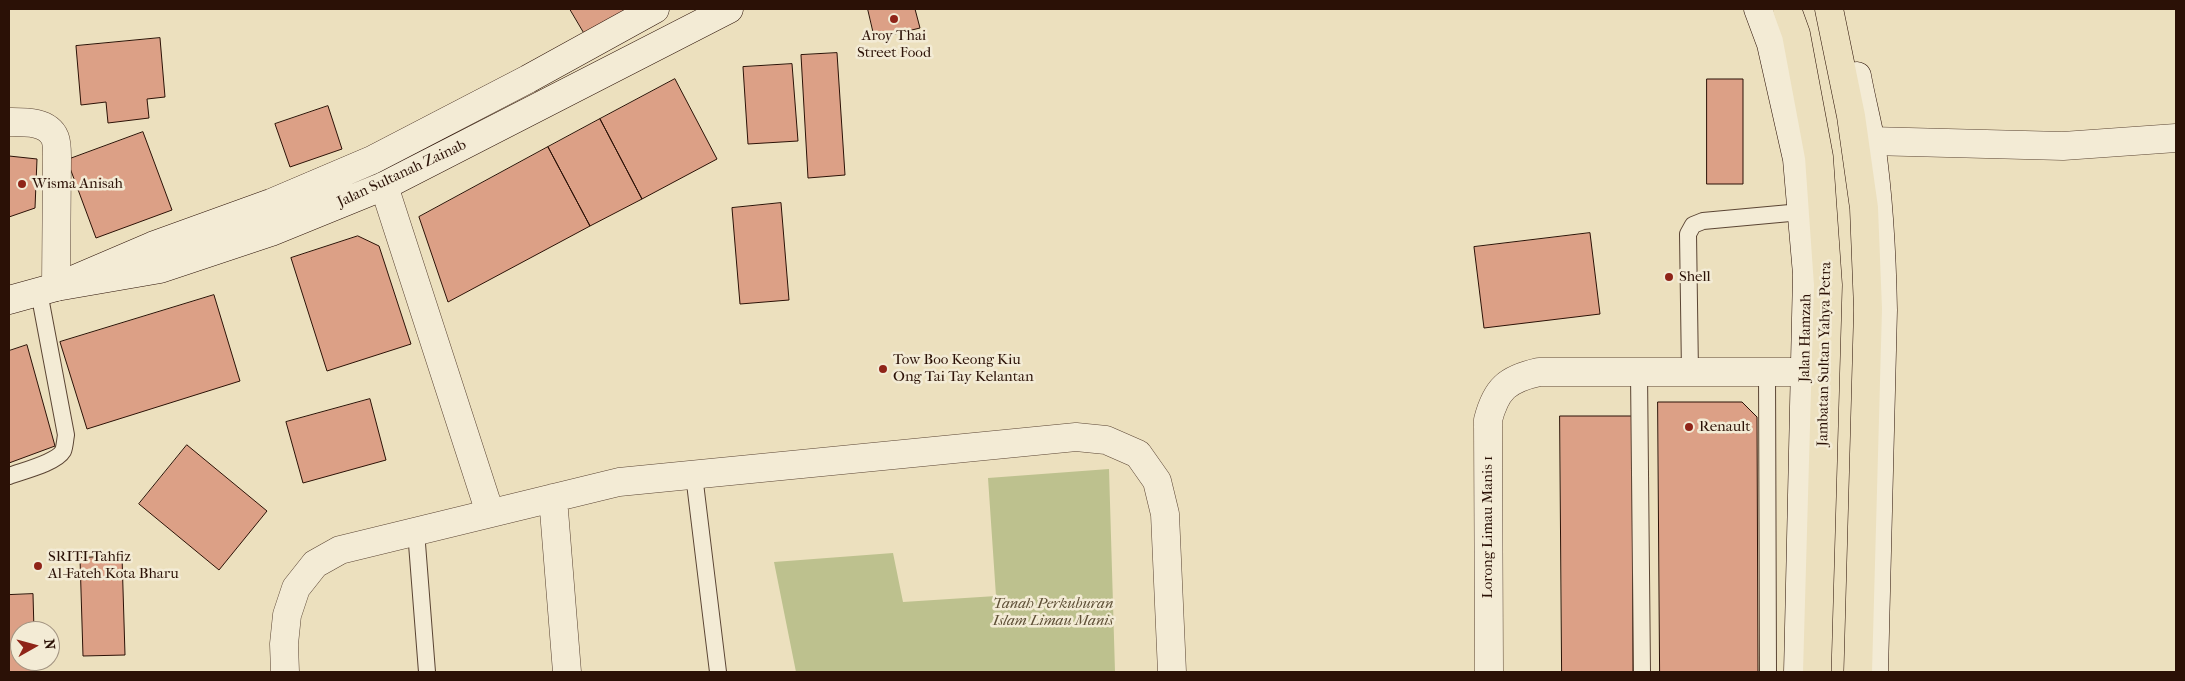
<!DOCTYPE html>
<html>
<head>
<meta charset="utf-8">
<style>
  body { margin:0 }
  #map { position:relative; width:2185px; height:681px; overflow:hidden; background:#ece0be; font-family:"IM FELL French Canon",serif }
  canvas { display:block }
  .frame { position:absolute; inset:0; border:10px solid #2b1106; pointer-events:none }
  .north { position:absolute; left:10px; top:621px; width:50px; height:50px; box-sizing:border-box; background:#f3ebd5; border:1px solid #a39482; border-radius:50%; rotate:83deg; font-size:14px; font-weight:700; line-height:20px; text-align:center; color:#2b1106 }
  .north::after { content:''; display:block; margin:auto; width:18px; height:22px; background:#8f2418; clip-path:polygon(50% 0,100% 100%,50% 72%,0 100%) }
</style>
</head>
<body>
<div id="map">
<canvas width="2185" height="681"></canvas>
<div class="frame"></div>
<div class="north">N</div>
</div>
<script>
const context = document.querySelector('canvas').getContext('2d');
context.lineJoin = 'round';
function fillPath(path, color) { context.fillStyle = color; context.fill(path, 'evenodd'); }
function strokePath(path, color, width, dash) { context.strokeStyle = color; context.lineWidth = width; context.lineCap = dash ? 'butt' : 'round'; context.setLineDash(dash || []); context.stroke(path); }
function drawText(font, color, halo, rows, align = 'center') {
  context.font = font + ' "IM FELL French Canon",serif'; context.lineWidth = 5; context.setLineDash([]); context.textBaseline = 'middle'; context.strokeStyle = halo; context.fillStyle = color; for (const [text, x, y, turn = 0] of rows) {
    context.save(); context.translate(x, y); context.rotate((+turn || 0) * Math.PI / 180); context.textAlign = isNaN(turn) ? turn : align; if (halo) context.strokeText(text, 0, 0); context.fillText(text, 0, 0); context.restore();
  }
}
const green = new Path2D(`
  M1109 469 1115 672H796L774 562 893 553 903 602 996 596 988 478Z`);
const building = new Path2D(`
  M570 9H632L586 36Z
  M868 9H915L920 28 875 39Z
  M160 38 165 97 147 99 149 118 108 123 106 102 81 105 76 46Z
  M837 53 845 175 808 178 801 55Z
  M792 64 798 141 748 144 743 67Z
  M675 79 717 159 642 199 600 119Z
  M1707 79H1743V184H1707Z
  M328 106 342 149 290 167 275 124Z
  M600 119 642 199 590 226 548 147Z
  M143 132 172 210 96 238 67 160Z
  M548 147 590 226 448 302 419 217Z
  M9 156 37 159 35 208 9 217Z
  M781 203 789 300 740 304 732 208Z
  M1590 233 1600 314 1484 328 1474 247Z
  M358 236 379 246 411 344 327 371 291 258Z
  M214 295 240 381 87 429 60 342Z
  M27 345 55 446 9 463V351Z
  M370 399 386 460 303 483 286 422Z
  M1658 402H1742L1757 417 1758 672H1660Z
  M1560 416H1632L1633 672H1562Z
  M187 445 267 511 219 570 139 504Z
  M122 556 125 655 83 656 80 558Z
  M33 594 34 631H20V661H35V672H9V595Z`);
const service = new Path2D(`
  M1767 372 1768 672
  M1639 373 1642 672
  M1690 373 1688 234 1693 225 1703 221 1801 212
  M694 475 718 672
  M9 476C22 471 56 463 63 451 65 446 65 440 66 435L39 292
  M416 531 427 672`);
const minor = new Path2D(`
  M9 122C24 122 48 121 55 138 57 143 57 152 57 157L56 287
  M1870 141 2063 146 2176 138
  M384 186 490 513
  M553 498 567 672
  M285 672 284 644 287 615 296 588 315 564 340 550 619 482 1076 437 1106 440 1138 454 1157 481 1165 514 1172 672
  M1489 672 1488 420C1496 389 1507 379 1539 372H1805`);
const secondary = new Path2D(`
  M1758 9 1771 44 1797 159 1807 274 1798 672
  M1857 76C1861 98 1867 121 1871 143 1879 199 1882 254 1883 310L1874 672
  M56 287 160 269 271 232 384 186 729 9
  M9 300 56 287 152 246 271 203 372 160 528 79 655 9`);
const trunk = new Path2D(`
  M1787 9 1796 34 1819 157 1828 285 1817 672
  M1829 9 1851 116 1864 208 1868 309 1858 672`);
const markers = [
  [894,19,5,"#8f2418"],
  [22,184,5,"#8f2418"],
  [1669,277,5,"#8f2418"],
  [883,369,5,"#8f2418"],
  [1689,427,5,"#8f2418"],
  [38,566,5,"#8f2418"]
];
const poiNames = [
  ["Aroy Thai",894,36,"center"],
  ["Street Food",894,53,"center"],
  ["Wisma Anisah",32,184],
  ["Shell",1679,277],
  ["Tow Boo Keong Kiu",893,360],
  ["Ong Tai Tay Kelantan",893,377],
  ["Renault",1699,427],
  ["SRITI Tahfiz",48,557],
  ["Al-Fateh Kota Bharu",48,574]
];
const streetNames = [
  ["Jalan Sultanah Zainab",402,174,-25],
  ["Jalan Hamzah",1806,338,-89],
  ["Jambatan Sultan Yahya Petra",1825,354,-89],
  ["Lorong Limau Manis 1",1488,527,-90]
];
const parkNames = [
  ["Tanah Perkuburan",1053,604],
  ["Islam Limau Manis",1053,621]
];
fillPath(green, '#bdc18e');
fillPath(building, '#dca086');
strokePath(building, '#2b1106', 1);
strokePath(service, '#5b4534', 18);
strokePath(minor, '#5b4534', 29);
strokePath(secondary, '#2b1106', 29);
strokePath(trunk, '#2b1106', 29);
strokePath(service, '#f3ebd5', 16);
strokePath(minor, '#f3ebd5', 28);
strokePath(secondary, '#f3ebd5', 28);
strokePath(trunk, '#ece0be', 28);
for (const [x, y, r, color] of markers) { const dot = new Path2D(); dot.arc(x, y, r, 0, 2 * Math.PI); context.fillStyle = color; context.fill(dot); strokePath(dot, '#f3ebd5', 2); }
drawText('15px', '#2b1106', '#f3ebd5', poiNames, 'left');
drawText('15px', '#2b1106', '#f3ebd5', streetNames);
drawText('italic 15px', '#5e4f36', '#f3ebd5', parkNames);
</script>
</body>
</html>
